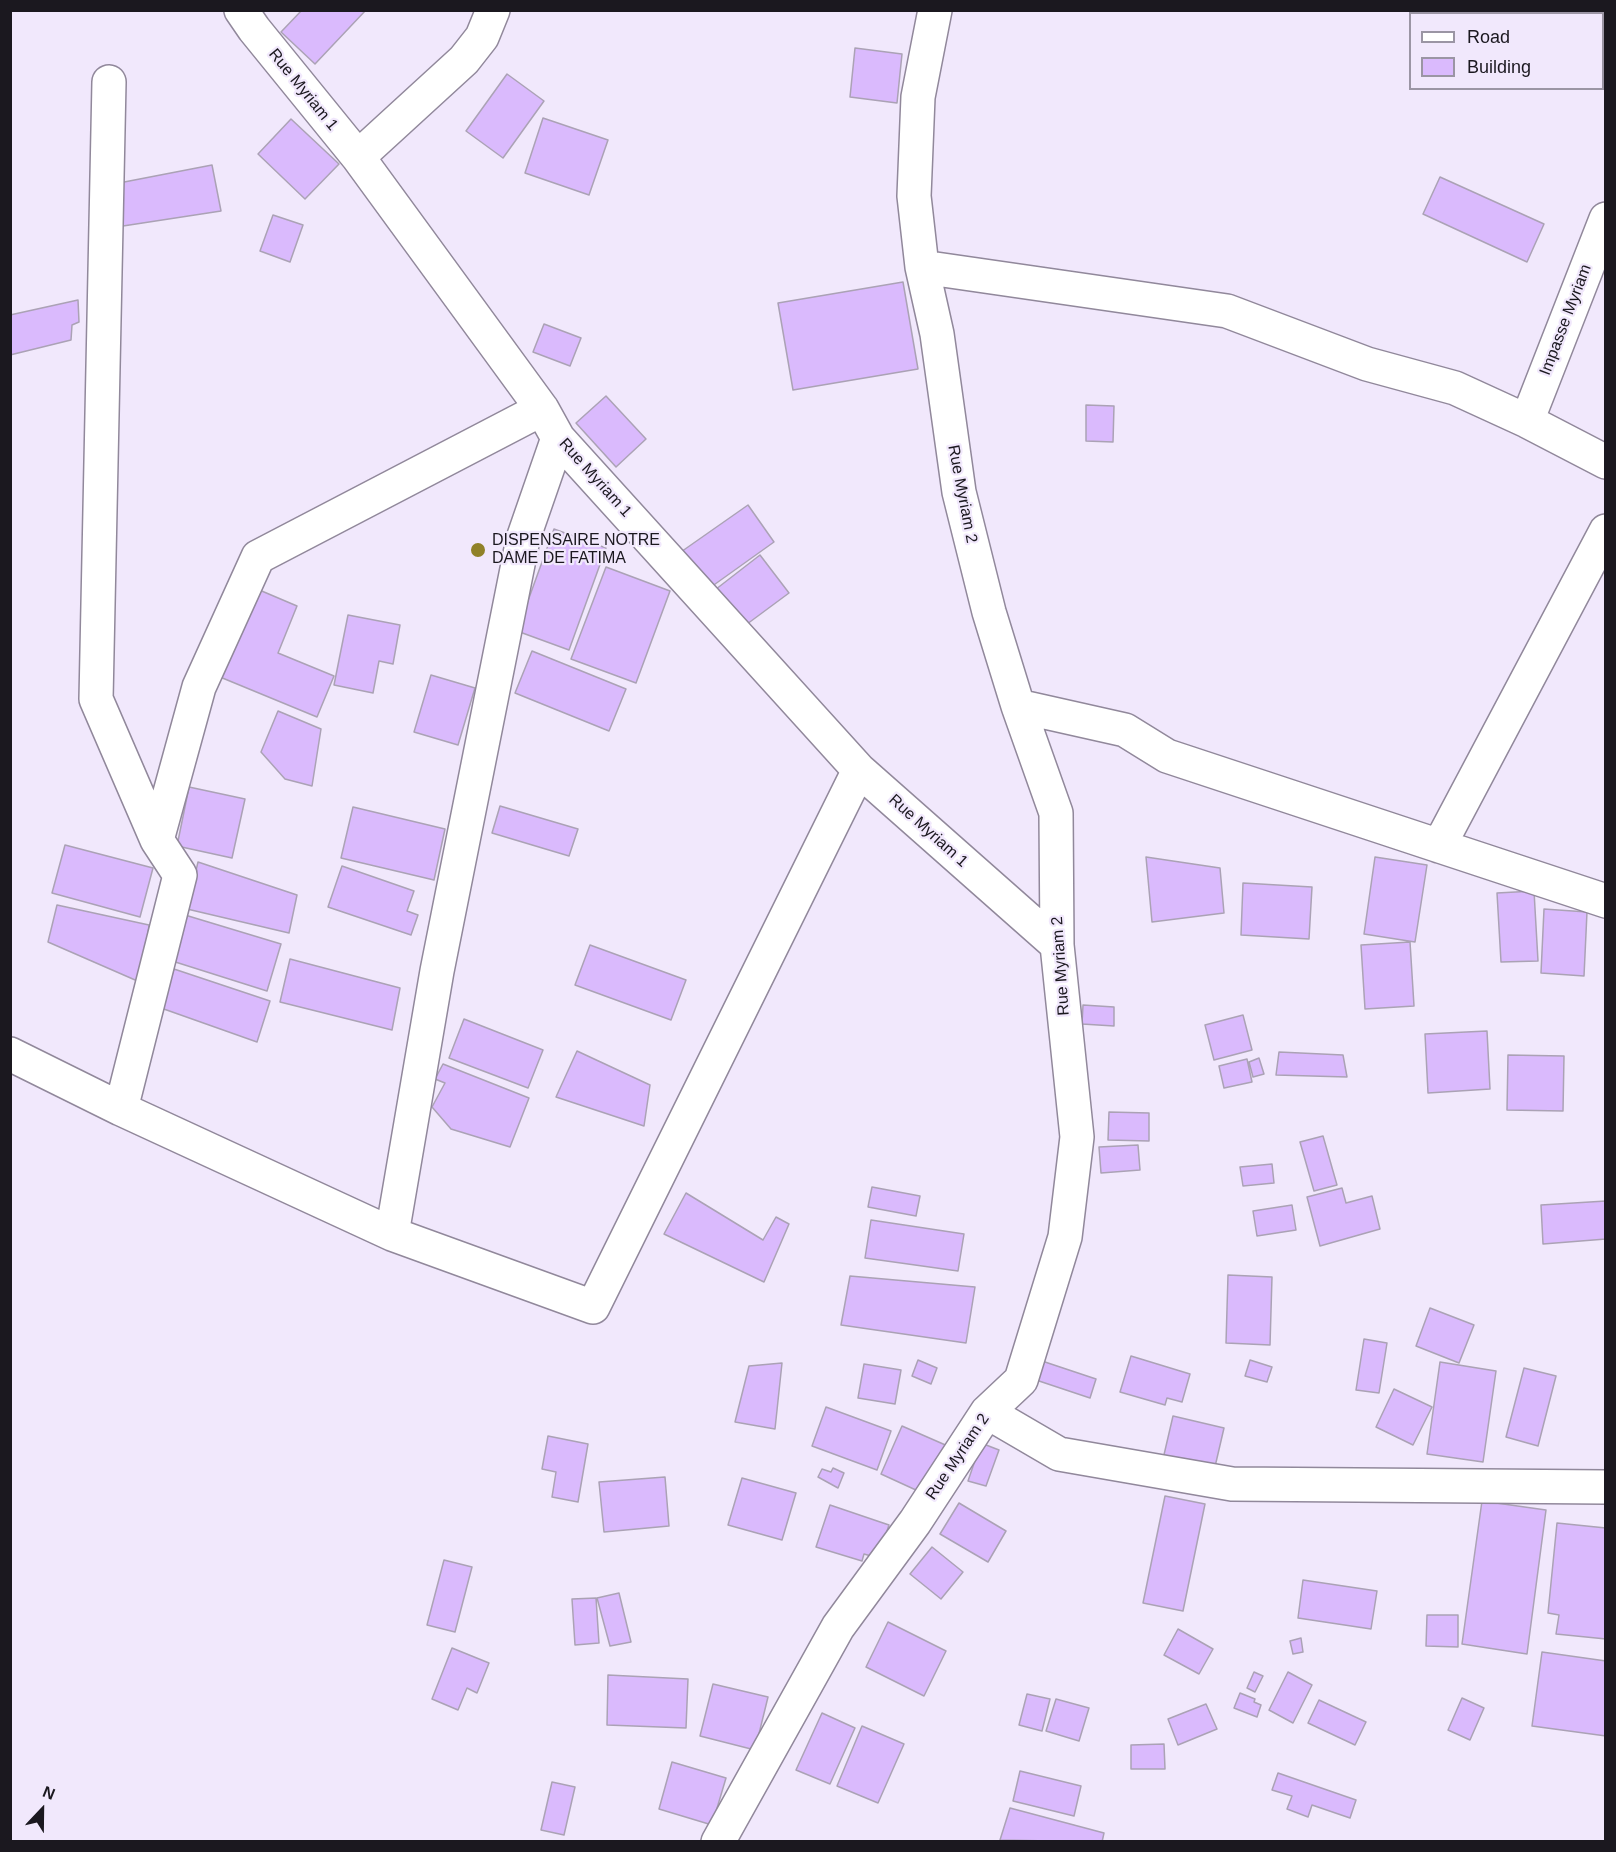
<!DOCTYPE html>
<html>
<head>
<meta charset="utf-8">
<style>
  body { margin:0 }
  #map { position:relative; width:1616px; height:1852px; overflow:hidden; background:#f1e8fc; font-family:Helvetica,sans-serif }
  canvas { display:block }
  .frame { position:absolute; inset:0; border:12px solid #1b181f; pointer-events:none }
  .legend { position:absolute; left:1409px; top:12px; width:195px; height:78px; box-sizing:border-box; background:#f1e8fc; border:2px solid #9b95a4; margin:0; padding:8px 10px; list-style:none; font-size:18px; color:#1b181f }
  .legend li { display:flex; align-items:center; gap:12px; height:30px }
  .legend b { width:30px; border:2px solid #9b95a4 }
  .north { position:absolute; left:12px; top:1780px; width:60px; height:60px; -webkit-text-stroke:4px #f1e8fc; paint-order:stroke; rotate:22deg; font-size:16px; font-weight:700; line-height:24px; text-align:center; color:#1b181f }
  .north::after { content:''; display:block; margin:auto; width:21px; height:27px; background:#1b181f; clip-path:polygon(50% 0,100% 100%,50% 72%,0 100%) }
</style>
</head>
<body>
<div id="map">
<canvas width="1616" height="1852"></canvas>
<div class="frame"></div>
<ul class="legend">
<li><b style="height:8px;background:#fff"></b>Road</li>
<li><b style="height:16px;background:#dabafd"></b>Building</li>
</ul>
<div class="north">N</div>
</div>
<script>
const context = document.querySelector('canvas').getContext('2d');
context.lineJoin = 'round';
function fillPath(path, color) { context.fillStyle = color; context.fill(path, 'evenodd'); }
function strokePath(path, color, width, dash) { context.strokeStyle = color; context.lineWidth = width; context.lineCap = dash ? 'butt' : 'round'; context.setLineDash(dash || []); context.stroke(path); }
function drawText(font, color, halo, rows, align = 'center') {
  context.font = font + ' Helvetica,sans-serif'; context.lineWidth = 4.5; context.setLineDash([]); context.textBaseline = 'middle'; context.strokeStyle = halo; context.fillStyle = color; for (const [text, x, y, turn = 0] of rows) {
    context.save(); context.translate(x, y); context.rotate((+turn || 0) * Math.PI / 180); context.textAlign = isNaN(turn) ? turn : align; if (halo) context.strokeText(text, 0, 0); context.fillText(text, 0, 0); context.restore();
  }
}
const building = new Path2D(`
  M302 10H366L315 64 281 32Z
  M855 48 902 54 897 103 850 97Z
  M507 74 544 101 503 158 466 131Z
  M543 118 608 140 589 195 525 173Z
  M291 119 339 164 305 199 258 154Z
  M212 165 221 211 123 226 119 183Z
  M1440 177 1544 224 1527 262 1423 214Z
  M273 215 303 225 290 262 260 251Z
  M903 282 918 369 793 390 778 303Z
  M78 300 79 322 72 325 71 340 10 355V315Z
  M544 324 581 338 570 366 533 352Z
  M606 396 646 439 616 467 576 423Z
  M1086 405 1114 406 1113 442 1086 441Z
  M748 505 774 542 704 592 678 554Z
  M554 529 606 548 569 650 517 631Z
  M760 555 789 593 739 630 711 593Z
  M606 567 670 591 636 683 571 659Z
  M257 589 297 606 278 653 334 676 317 717 220 677Z
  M348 615 400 625 393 664 379 661 373 693 334 685Z
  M532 651 626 689 609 731 515 693Z
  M431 675 475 688 458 745 414 732Z
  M278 711 321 729 312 786 285 779 261 752Z
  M189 787 245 799 232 858 177 846Z
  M500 806 578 829 569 856 492 833Z
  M353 807 445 829 434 880 341 858Z
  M65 845 153 868 140 917 52 893Z
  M1146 857 1220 868 1224 913 1152 922Z
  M1375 857 1427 865 1415 942 1364 934Z
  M198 862 297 895 289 933 187 909Z
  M342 866 414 891 407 911 418 915 411 935 328 907Z
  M1243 883 1312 887 1309 939 1241 935Z
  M1534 891 1538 961 1501 962 1497 893Z
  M57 905 149 925 142 983 48 942Z
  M1544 909 1587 912 1584 976 1541 973Z
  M185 915 281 944 267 991 169 960Z
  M1410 942 1414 1006 1365 1009 1361 945Z
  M590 945 686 980 671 1020 575 985Z
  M290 959 400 988 392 1030 280 1002Z
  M174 969 270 1001 257 1042 161 1008Z
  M1083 1005 1114 1007V1026L1082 1024Z
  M1243 1015 1252 1050 1214 1060 1205 1025Z
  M464 1019 543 1050 528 1088 449 1058Z
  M1487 1031 1490 1089 1428 1093 1425 1034Z
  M577 1051 650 1085 644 1126 556 1097Z
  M1279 1052 1343 1055 1347 1077 1276 1075Z
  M1508 1055 1564 1056 1563 1111 1507 1110Z
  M1259 1058 1264 1074 1253 1077 1249 1062Z
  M1247 1059 1252 1082 1224 1088 1219 1066Z
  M443 1064 529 1098 510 1147 451 1129 432 1107 445 1083 435 1079Z
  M1109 1112 1149 1113V1141L1108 1140Z
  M1323 1136 1337 1185 1314 1191 1300 1142Z
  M1138 1145 1140 1170 1101 1173 1099 1147Z
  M1272 1164 1274 1183 1243 1186 1240 1167Z
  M872 1187 920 1196 916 1216 868 1207Z
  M1342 1188 1346 1203 1372 1196 1380 1229 1320 1246 1307 1197Z
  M686 1193 763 1240 776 1217 789 1224 764 1282 664 1234Z
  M1606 1201V1239L1543 1244 1541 1205Z
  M1292 1205 1296 1230 1257 1236 1253 1211Z
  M871 1220 964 1234 958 1271 865 1258Z
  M1228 1275 1272 1277 1270 1345 1226 1343Z
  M850 1276 975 1287 966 1343 841 1325Z
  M1430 1308 1474 1325 1459 1363 1416 1346Z
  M1364 1339 1387 1343 1379 1393 1356 1390Z
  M1131 1356 1190 1374 1182 1402 1167 1398 1165 1405 1120 1392Z
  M918 1360 937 1368 931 1384 912 1376Z
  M1250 1360 1272 1367 1267 1382 1245 1376Z
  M1042 1361 1096 1379 1090 1398 1036 1380Z
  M1440 1362 1496 1371 1483 1462 1427 1454Z
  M782 1363 775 1429 735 1422 749 1366Z
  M864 1364 901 1370 895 1404 858 1398Z
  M1524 1368 1556 1376 1538 1446 1506 1437Z
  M1394 1389 1432 1407 1413 1445 1376 1427Z
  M826 1407 891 1431 877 1470 812 1446Z
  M1173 1416 1224 1428 1214 1471 1163 1459Z
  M902 1426 950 1447 929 1496 881 1474Z
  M548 1436 588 1444 578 1502 552 1497 556 1472 542 1469Z
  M981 1443 999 1450 986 1486 968 1481Z
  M833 1468 844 1473 838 1488 818 1477 822 1469 831 1472Z
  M665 1477 669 1526 604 1532 599 1482Z
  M742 1478 796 1493 782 1540 728 1525Z
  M1165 1496 1205 1504 1183 1611 1143 1603Z
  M1482 1501 1546 1510 1527 1654 1462 1644Z
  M959 1503 1006 1531 988 1562 940 1534Z
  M830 1505 889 1525 878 1558 864 1554 862 1561 816 1547Z
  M1557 1523 1606 1528V1639L1556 1634 1559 1615 1548 1613Z
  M932 1547 963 1572 941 1599 910 1574Z
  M444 1560 472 1567 455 1632 427 1625Z
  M1303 1580 1377 1591 1371 1629 1298 1618Z
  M619 1593 631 1642 610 1646 597 1598Z
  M596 1598 599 1643 575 1645 572 1599Z
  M1427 1615H1458V1647L1426 1646Z
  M888 1622 946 1651 924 1696 866 1667Z
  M1178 1629 1213 1649 1199 1674 1164 1655Z
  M1301 1638 1303 1652 1293 1654 1290 1641Z
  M452 1648 489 1663 477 1693 467 1688 458 1710 432 1699Z
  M1542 1652 1606 1661V1736L1532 1726Z
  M1254 1672 1263 1676 1255 1692 1247 1688Z
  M1288 1672 1312 1685 1293 1723 1269 1710Z
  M608 1675 688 1679 686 1728 607 1725Z
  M713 1684 768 1697 755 1750 700 1736Z
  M1240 1693 1255 1699 1254 1702 1261 1705 1257 1717 1234 1708Z
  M1027 1694 1050 1699 1042 1731 1019 1725Z
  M1462 1698 1484 1708 1470 1740 1448 1730Z
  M1056 1699 1089 1708 1079 1741 1046 1731Z
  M1319 1700 1366 1722 1355 1745 1308 1723Z
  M1206 1704 1217 1729 1178 1745 1168 1719Z
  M822 1713 855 1728 830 1784 796 1770Z
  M862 1726 904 1744 878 1803 837 1786Z
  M1164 1744 1165 1769H1131V1745Z
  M672 1762 726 1778 712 1825 659 1809Z
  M1020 1771 1081 1786 1074 1816 1013 1801Z
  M1278 1773 1356 1800 1350 1818 1312 1805 1308 1817 1287 1809 1292 1796 1272 1790Z
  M552 1782 575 1787 564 1835 541 1830Z
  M1010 1808 1104 1833 1102 1842 1000 1840Z`);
const minor = new Path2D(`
  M241 10 254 29 358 157 542 409 558 438 859 770 1057 945
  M109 82 96 699 157 840
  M358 157 464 60 482 37 493 10
  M922 267 1227 311 1367 364 1455 388 1527 421 1606 462
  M1527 421 1606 219
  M1018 706 1125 730 1167 756 1606 901
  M1439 846 1606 531
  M10 1054 121 1109 392 1234 593 1307 859 770
  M121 1109 180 875 157 840 199 687 258 557 542 409
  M392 1234 437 971 523 539 558 438
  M987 1412 1059 1454 1232 1484 1606 1487
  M718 1842 838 1627 915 1522 987 1412 1021 1380 1065 1237 1077 1137 1057 945 1056 813 1018 706 989 612 959 492 937 334 922 267 914 196 918 97 935 10`);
const markers = [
  [478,550,8,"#908128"]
];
const streetNames = [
  ["Rue Myriam 1",303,90,51],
  ["Impasse Myriam",1566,320,-69],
  ["Rue Myriam 1",595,478,48],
  ["Rue Myriam 2",962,494,79],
  ["Rue Myriam 1",928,831,42],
  ["Rue Myriam 2",1061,966,-94],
  ["Rue Myriam 2",958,1457,-56]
];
const poiNames = [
  ["DISPENSAIRE NOTRE",492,541],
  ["DAME DE FATIMA",492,559]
];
fillPath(building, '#dabafd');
strokePath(building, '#aba2b5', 1.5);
strokePath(minor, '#91889b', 36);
strokePath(minor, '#fff', 33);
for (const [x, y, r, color] of markers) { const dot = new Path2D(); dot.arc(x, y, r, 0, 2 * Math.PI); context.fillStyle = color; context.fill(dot); strokePath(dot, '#f1e8fc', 2); }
drawText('16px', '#1b181f', '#f1e8fc', streetNames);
drawText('16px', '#1b181f', '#f1e8fc', poiNames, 'left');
</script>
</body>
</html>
